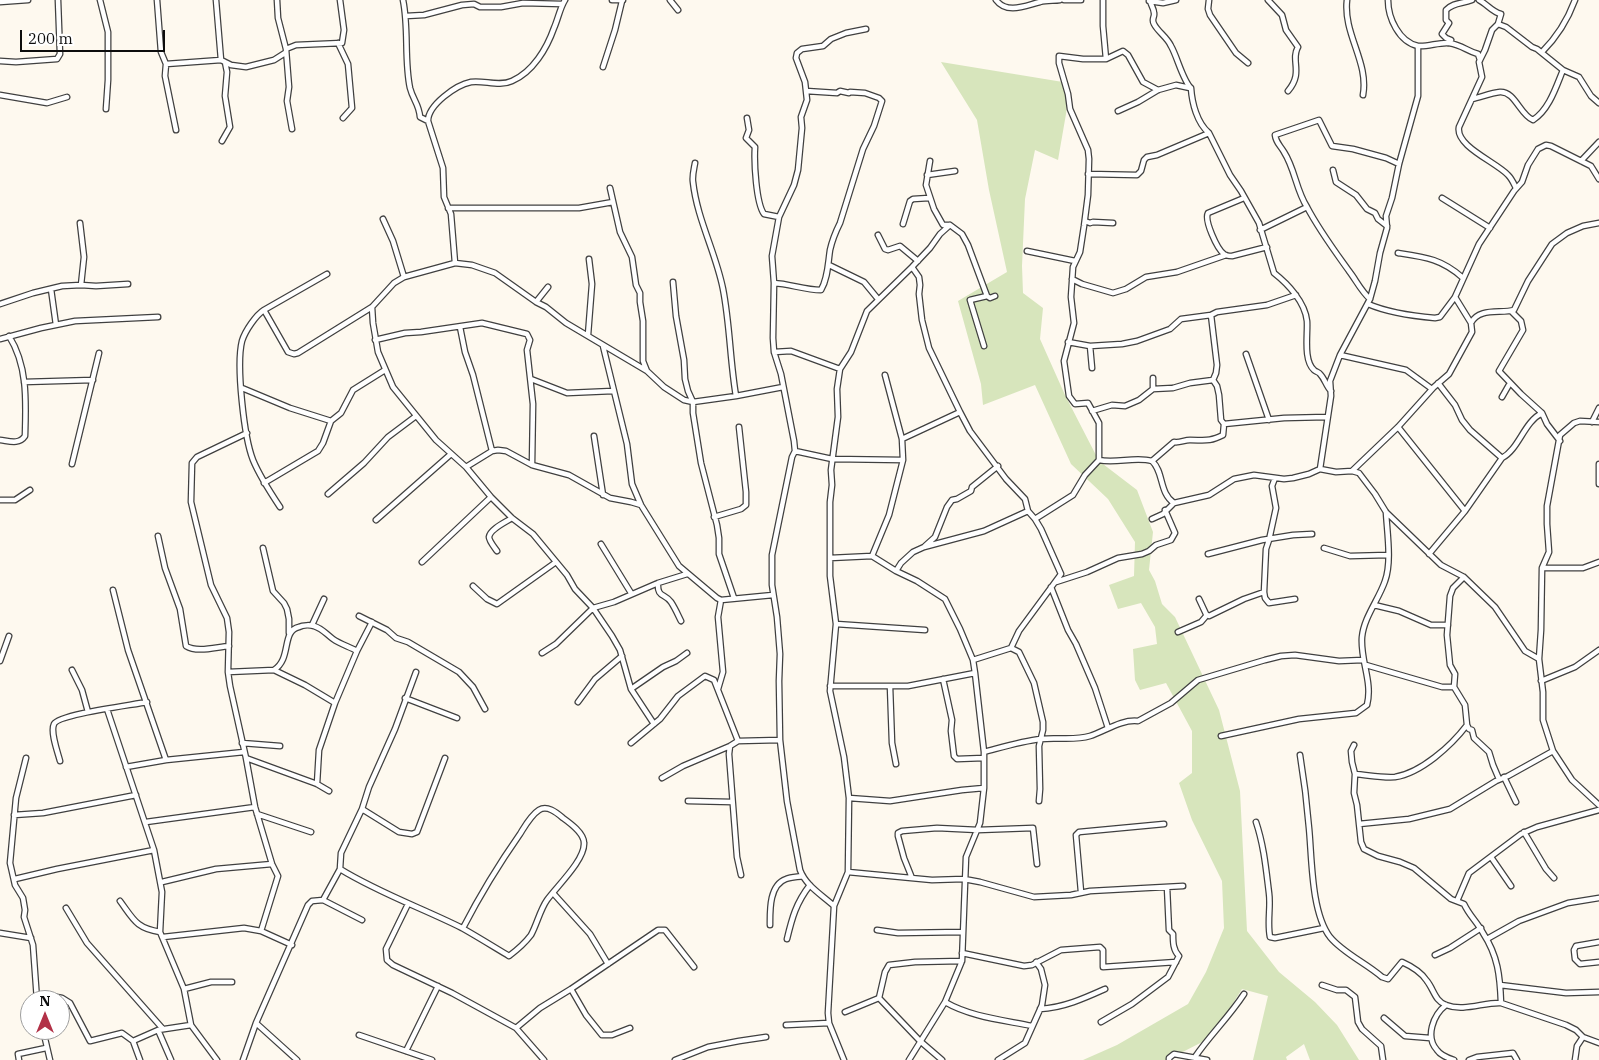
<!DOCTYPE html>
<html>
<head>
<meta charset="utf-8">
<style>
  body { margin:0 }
  #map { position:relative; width:1599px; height:1060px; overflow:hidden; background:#fef9ef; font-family:"IBM Plex Serif",serif }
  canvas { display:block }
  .north { position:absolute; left:20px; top:990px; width:50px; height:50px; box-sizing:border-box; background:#fff; border:1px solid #9e9e9e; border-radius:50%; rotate:0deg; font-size:14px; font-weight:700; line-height:20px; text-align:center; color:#0d0d0d }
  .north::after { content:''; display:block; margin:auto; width:18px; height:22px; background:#b23147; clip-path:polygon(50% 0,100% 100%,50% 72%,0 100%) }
  .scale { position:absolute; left:20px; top:30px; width:145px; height:22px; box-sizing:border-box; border:2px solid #0d0d0d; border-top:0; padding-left:6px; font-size:15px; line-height:18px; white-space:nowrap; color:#0d0d0d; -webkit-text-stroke:4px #fff; paint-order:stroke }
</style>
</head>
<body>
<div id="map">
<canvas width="1599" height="1060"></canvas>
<div class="north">N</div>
<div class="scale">200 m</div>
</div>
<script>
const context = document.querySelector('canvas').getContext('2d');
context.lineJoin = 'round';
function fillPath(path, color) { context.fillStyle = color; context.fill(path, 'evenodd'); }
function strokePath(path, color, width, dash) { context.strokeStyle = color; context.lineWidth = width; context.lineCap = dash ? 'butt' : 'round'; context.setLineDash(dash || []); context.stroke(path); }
const green = new Path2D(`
  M941 62 1069 83 1066 114 1058 160 1035 150 1025 199 1022 266 1023 293 1043 308 1040 339 1065 395 1099 461 1137 490 1153 532 1149 570 1155 581 1162 604 1175 617 1219 710 1240 791 1247 931 1279 972 1315 1002 1337 1025 1359 1060H1310L1304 1044 1286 1057 1287 1060H1253L1268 996 1242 989 1212 1037 1167 1060H1083L1117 1045 1188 1004 1206 972 1224 928 1222 881 1192 820 1179 783 1192 773V731L1166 683 1140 690 1135 680 1133 649 1157 644 1155 627 1141 603 1118 609 1109 585 1134 576 1135 542 1108 499 1071 464 1035 385 983 405 981 384 958 301 1007 272 989 190 977 120Z`);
const street = new Path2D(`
  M100 0 108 32V80L106 109
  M157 0 161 52 166 64 165 76 176 130
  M216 0 221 60
  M277 0 278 18 286 49 289 87 287 101 292 129
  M403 0C409 29 404 60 410 88 413 100 419 104 420 117L428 121
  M612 0H623
  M670 0 678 10
  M996 0C1007 15 1027 5 1040 2 1047 0 1054 1 1060 0
  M1064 0H1081
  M1103 0V26L1106 59
  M1209 0 1208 9 1210 15 1236 53 1248 63
  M1268 0 1282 15 1286 30 1298 47C1290 61 1304 72 1288 91
  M1347 0C1343 34 1369 62 1363 95
  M1388 0C1388 18 1399 42 1418 46 1428 47 1439 42 1449 43 1462 45 1467 51 1478 54L1480 60
  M1479 0C1487 4 1492 12 1501 14L1498 24 1492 30 1485 50 1479 62 1482 77 1459 127C1455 146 1496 162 1508 175 1512 179 1514 184 1516 188
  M1149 1 1163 3 1176 0
  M1150 1C1151 5 1154 9 1154 13 1155 17 1151 19 1154 24 1158 32 1167 37 1171 46 1177 56 1183 81 1191 88 1192 103 1197 123 1209 133L1230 175 1241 191 1259 223 1274 273C1288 284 1305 302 1307 321 1308 334 1303 360 1314 370 1316 372 1319 372 1320 374 1325 379 1326 386 1331 391
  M0 2 28 0
  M406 16 424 15 462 5 474 4 480 7H501L523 3 562 4
  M1498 24 1506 27 1532 47 1537 49 1563 70 1579 77 1591 96 1599 103
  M338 43 348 64 352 108 343 118
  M1448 43 1451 40 1446 38 1442 34 1449 23 1446 20V10C1454 2 1462 4 1472 0
  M286 49 296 45 342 43 344 30 340 0
  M1542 52C1556 38 1568 19 1575 0
  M0 61 16 62 57 59 60 54 58 0
  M166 64 221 60 231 65 246 67 274 60 285 53
  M603 67 615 30 622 1
  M1158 90 1143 82 1128 55 1123 51 1106 59H1083L1059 56V63L1068 94 1070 109 1088 150 1089 159 1088 195 1084 226 1080 252 1073 267 1071 297 1074 323 1064 361 1069 396 1075 404 1088 403 1099 423V460C1116 464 1135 456 1152 461 1164 472 1159 493 1174 503L1209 495 1234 479 1254 475 1284 479 1293 478 1309 474 1320 469 1336 472 1352 471 1359 473 1375 494 1386 512 1441 565 1464 577 1495 607 1525 651 1539 659 1543 692V720L1553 751 1572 780 1599 805
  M0 95 47 103 67 97
  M1472 99C1481 97 1491 93 1500 92 1515 91 1520 115 1533 120 1549 110 1556 87 1563 70
  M1118 111 1138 102 1158 90 1176 85 1190 88
  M747 118 749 130 746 138 755 147C754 162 756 203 764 214L779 217
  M222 141 230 127 225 96 227 72 225 62
  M1581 161 1599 142
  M695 163C694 169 692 176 693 182 697 219 716 253 723 289 730 325 730 361 736 396
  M1333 170 1336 182 1356 195 1367 209 1375 213 1378 219 1387 226
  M1088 174 1137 175 1141 171 1144 160 1147 157 1157 155 1209 133
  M927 175 955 171
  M610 188 620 232 632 257 636 285 640 293V302L643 321V361L647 371
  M1244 198 1208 213C1204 220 1217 249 1224 254 1226 256 1229 256 1232 256L1267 247
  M1442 198 1490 228
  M1307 207C1296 190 1295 169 1284 152 1280 145 1276 143 1275 135L1319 120 1332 146 1353 149 1386 158 1399 164
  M448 208H579L613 202
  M383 219 393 241 404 277
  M1085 221 1090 223 1093 222 1113 223
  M80 223 84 257 81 285
  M903 224 910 201 913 199 929 198
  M950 225 962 234 968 245 987 296
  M1260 230 1307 207C1319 230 1334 250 1349 271 1356 280 1361 291 1370 299
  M878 235 885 249 888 250 900 246 918 261
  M1027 251 1075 261
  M1398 253C1425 257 1442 259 1463 278
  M455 263 451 214 444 197 443 168 428 121C428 105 456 85 471 82 484 80 499 87 512 81 533 72 547 48 554 28 558 19 560 8 565 0
  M829 265 864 282 878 299
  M912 267 919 277 920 285 919 294 922 320 929 348 960 412 970 431 1006 479 1025 499 1028 511 1035 519 1041 529 1061 574 1019 631 1011 648
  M327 274 264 310 288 352 294 354 298 353 372 307 394 283 404 277 455 263 472 265 495 273 536 302 546 307 566 323 647 371 664 387 684 400 693 402 736 396 783 387
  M1072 279 1082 284 1113 293 1126 289 1146 277 1177 272 1226 255
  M673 282 676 316 684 360 685 379 688 391 693 402V413L701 463 717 525 719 538V554L734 598
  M774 283C790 284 805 290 821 290 828 278 828 263 830 250 832 241 836 231 840 223L863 149 874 126 882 101 879 98 865 93 850 92 849 93 840 91 837 93 806 91
  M51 289 56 325
  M536 302 548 287
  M0 304 33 293 62 286 81 285 96 286 128 284
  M1368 304C1389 313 1412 316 1435 318L1440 317 1455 297 1479 244 1514 191 1522 182 1528 165 1538 149 1546 145 1551 146 1591 166 1599 179
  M372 307 373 323 378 352 393 387 436 440 466 467 491 497 512 518 533 534 567 575 575 589 593 608 612 636 620 650 631 689 654 724
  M264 310C256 315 245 331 242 341 236 365 244 437 253 460 260 477 270 492 280 507
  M1511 311 1521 321 1523 330 1499 371 1521 394 1542 413
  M1471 323C1479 307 1501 314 1514 310L1528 281 1552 244 1567 233 1583 226 1599 223
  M460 327 465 352 473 375 492 451
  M588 335 592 284 589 259
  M0 339 41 328 75 321 158 317
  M375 340 405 333 421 332 482 323 527 334 530 340 527 350 533 404 532 465
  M1068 342 1090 346 1122 344 1137 341 1170 329 1181 319 1211 315
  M603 346 627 444 632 484 641 505 679 566 717 598 721 600 773 595
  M984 346 970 300 987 296 990 298 995 296
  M1090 346 1092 368
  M774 352 791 351 840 369
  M1246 354 1269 420
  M1340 355 1406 370 1432 389
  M531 379 567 393 613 391
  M1213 380 1216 373 1217 365 1211 315 1217 312 1267 305 1296 295
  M24 382 93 380
  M1438 383 1455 405 1462 420 1470 430 1502 458
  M242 388 290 408 331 421
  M1153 389 1173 388 1190 383 1213 380 1217 386 1219 395 1221 420 1224 424 1284 418 1327 417
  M1502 397 1510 383
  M1092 411 1112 405 1125 406 1139 400 1153 389V378
  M1592 422 1599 408
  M1398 427 1465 511
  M247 433 197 457 192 463 191 502 211 585 227 618 229 632 228 672 230 686 246 758 255 807 272 864 278 876 261 931
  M594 436 603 495
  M902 439 960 412
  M0 440C9 441 19 445 25 436 26 402 28 366 9 336
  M795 451 832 459 903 460
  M1152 461 1174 442C1180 443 1184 440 1190 440 1205 440 1209 442 1223 435L1224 424
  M72 464 99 353
  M1599 464V484
  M466 467 492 451 498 450 506 451 532 465 569 475 610 498 631 502 641 505
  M1320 469 1331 396 1330 381 1340 355 1370 299 1375 281 1380 253 1387 228 1386 216 1392 198 1399 164 1418 96V46
  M1352 471 1398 427 1434 387 1449 374 1472 332 1471 323 1455 297
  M1275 478 1272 486 1276 508 1269 540 1266 549 1264 592 1265 598 1269 603 1295 599
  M264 483 318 451 323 443 331 421 341 413 353 390 385 370
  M328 494 364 463 388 437 416 416
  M0 500H15L30 490
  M714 517 741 509 746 505V492L739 427
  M1035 519 1073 495 1085 475 1099 460
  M1152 519 1163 514 1174 503
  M376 520 451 454
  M158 536 165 568 180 609 186 646C197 653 216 647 229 646
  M601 544 631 593
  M925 546 935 537 947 507 952 500 957 499 971 491 972 487 998 466
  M263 548 273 591 284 603 287 609 289 619V633
  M1324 548 1350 556 1388 555
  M497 551C495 548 489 541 489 537 490 529 506 522 512 518
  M1208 554 1262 540 1293 535 1312 534
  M1429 554 1465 511 1502 458C1519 449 1524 422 1542 413L1547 424 1560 441
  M872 556 889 515 903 460 902 439 885 375
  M830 558 872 556 896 571 917 581 945 599 960 629 973 660 975 673 984 752V788L980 823 966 857 962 961 945 1002 909 1060
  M422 562 491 497
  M1542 568H1583L1599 562
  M896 571 901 563 913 552 924 547 984 531 1028 511
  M1056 582 1087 572 1118 558 1142 554 1149 551 1156 545 1171 540 1175 533 1165 510
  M658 583C657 598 665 593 671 602 675 608 678 615 681 621
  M473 586 487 599 497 604 556 562
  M1051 587 1068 630 1076 644 1095 688 1108 728
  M113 590 128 650 166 760
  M1199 599 1206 614 1209 616 1244 599 1264 592
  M1374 605 1399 611 1431 625H1448
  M359 616 387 630 396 638 408 642 459 672 473 687 485 709
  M836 624 925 630
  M312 625 324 599
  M1178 632 1201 622 1207 615
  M542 653 556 644 593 608 614 602 658 583 687 574
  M1539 659 1541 630 1542 568 1549 552 1547 524V506L1560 435 1574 423 1580 421 1599 422
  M973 660 1011 648 1019 652 1034 683 1043 722V730L1039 746 1040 789 1039 801
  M0 661 9 636
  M1366 665 1442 687H1454
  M72 670 82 690 88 712
  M274 670C292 659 281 631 299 627 303 625 310 625 314 626 323 629 326 634 333 639 340 644 350 647 357 651
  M228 672 274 670 305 685 335 703
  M416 672 395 729 369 787 362 809 341 853 340 869C379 893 422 908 462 928 478 937 494 947 509 956 517 950 525 943 531 935 537 924 540 910 547 900 557 886 585 860 584 843 584 833 570 823 563 818 556 812 547 805 539 810 531 815 525 826 520 834 499 864 480 895 463 928
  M943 679 952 720 951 731 954 756 957 759 984 758
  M1541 681 1575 667 1599 650
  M830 686H908L975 673
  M890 686 892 743 896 764
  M631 689 663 667 676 661 687 653
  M718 689 723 672 718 617 721 600
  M405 698 457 718
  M578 702 595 679 622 656
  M107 709 154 850 162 892 160 932 184 989 191 1025 217 1060
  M1467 725 1469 729 1472 730 1474 738 1489 752 1493 765 1499 779
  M1221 736 1299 719 1356 713 1367 705C1373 682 1360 660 1362 637 1364 617 1379 599 1385 581 1392 562 1387 532 1386 512
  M242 743 280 746
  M631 743 660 719 678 696 705 676 714 680 738 741
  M1354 745 1351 751 1352 762 1355 774 1354 793 1357 805 1361 842 1364 849 1378 856 1400 862 1414 868 1451 899 1464 904C1469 915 1477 922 1483 933 1498 956 1500 976 1501 1003
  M730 746 729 754 737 857 741 875
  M984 752C1003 747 1022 741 1041 739 1057 737 1074 741 1090 736 1105 731 1122 719 1138 721L1171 703 1198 680 1265 660 1281 656 1295 655 1339 661 1363 660
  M1300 755C1304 779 1307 803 1309 828 1312 858 1311 912 1330 937 1343 953 1366 963 1382 977L1388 979 1402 962C1411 966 1422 973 1427 981 1434 990 1435 1001 1446 1005 1464 1012 1484 1002 1501 1003L1566 1025 1576 1030 1583 1037 1599 1043
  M26 758 16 798 10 863 15 885 23 898 25 910 24 917 33 945 37 1000
  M246 758 317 784 329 791
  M60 761C58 753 50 732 54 724 59 714 133 705 147 702
  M126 767 166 760 244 752
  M1355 774C1368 775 1382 778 1395 777 1421 773 1451 746 1467 725L1465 705 1454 687 1455 674 1450 665 1447 635 1450 596 1453 588 1464 577
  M1504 777 1516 802
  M662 778 683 766 730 746 738 741 780 740
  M317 784 319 750 335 703 357 651 372 622
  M849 798 890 801 962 790 984 788
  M688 801 732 802
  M362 809 399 832 412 834 417 832 445 758
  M257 814 311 832
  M14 815 43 813 136 795
  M146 822 255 807
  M1256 822C1264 846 1266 869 1269 893 1271 907 1267 922 1270 937L1275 938 1324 928
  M1359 824 1409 819 1450 809 1496 781 1508 776 1553 751
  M1524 832 1546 869 1554 878
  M1491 857 1511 886
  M848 872 932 880 964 879 980 882 1034 897 1071 895 1090 891 1183 886
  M912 878 904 858 898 836V833L902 831 937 828 978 830 1033 828 1037 864
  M15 879 57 869 154 850
  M162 882 216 869 272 864
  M1081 892 1076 835 1079 832 1164 824
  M553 893 590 934 608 964
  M323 900 340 869
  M120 901C134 920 136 928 160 932
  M1457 901 1469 873 1521 834 1537 827 1599 810
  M408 904 386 949 387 960 393 965 452 993 516 1028 544 1060
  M834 906 848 872 849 798 844 757 830 691 836 624 830 576V502L832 485 831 470 838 417 837 389 840 369 851 352 867 311 912 267 930 248 940 234 950 225H943L934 209 926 185 930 161
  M66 908 87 943 163 1029
  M770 925C770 911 769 885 786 879 791 877 798 877 803 876
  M877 930 898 933 963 932
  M0 933 31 938
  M163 937 244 928 261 931 292 945
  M787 939C792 918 796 903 810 885
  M1487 939 1519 921 1568 903 1599 898
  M1599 942 1576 946 1574 950 1575 959 1580 964 1599 962
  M962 953 1024 966 1032 965 1061 950 1100 947 1103 950V967L1176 962
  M1435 955 1450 948 1481 928
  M1322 985 1337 990H1346L1355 997 1358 1022 1362 1029 1381 1046 1383 1060
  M1500 985 1566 993 1599 992
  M184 989 211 982H232
  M571 989 586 1015 602 1035H612L630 1028
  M879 998 920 1041 942 1060
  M36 999 51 996 62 998 70 1003 90 1041 122 1033 133 1041 140 1060
  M945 1002C971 1017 1003 1020 1032 1026
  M1446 1005C1433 1015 1425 1037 1437 1050 1441 1056 1448 1058 1454 1060
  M1040 1009C1063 1008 1085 998 1105 989
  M845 1012 879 998 885 972 889 965 915 962 962 961
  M1384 1018 1405 1036 1430 1038
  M1101 1022 1132 1004 1168 977 1179 956C1173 950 1173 942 1173 934L1169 930 1167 887
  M256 1023 297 1060
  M786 1025 829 1023
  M516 1028 540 1008 571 989 658 930H665L694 967
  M43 1030 50 1060
  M158 1030 171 1060
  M359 1035 432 1060
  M133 1041 158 1030 191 1025
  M406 1051 438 986
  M1195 1057C1210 1035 1229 1017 1244 994
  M19 1060 18 1054 46 1048
  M243 1060 256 1023 308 905 312 901 323 900 362 920
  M675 1060 708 1047 739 1041 766 1037
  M844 1060 829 1023 828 1013 834 906C822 895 806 886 800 870L787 801 780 740 779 681 780 654 777 617 772 585V555L792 457 795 451 794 441 781 374 774 352 773 338 774 283 772 256 779 217 794 185 798 170 802 128 801 117 807 100 805 82 796 58 797 53 802 49 823 46 831 39 846 33 866 29
  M998 1060 1025 1043 1042 1005 1045 985 1041 969 1036 962
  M1169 1060V1058L1174 1054 1207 1060
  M1469 1060 1477 1057 1513 1053 1517 1060
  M1575 1060 1577 1046 1583 1037`);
fillPath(green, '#d7e5bc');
strokePath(street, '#404040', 7);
strokePath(street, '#fff', 4.5);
</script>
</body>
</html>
